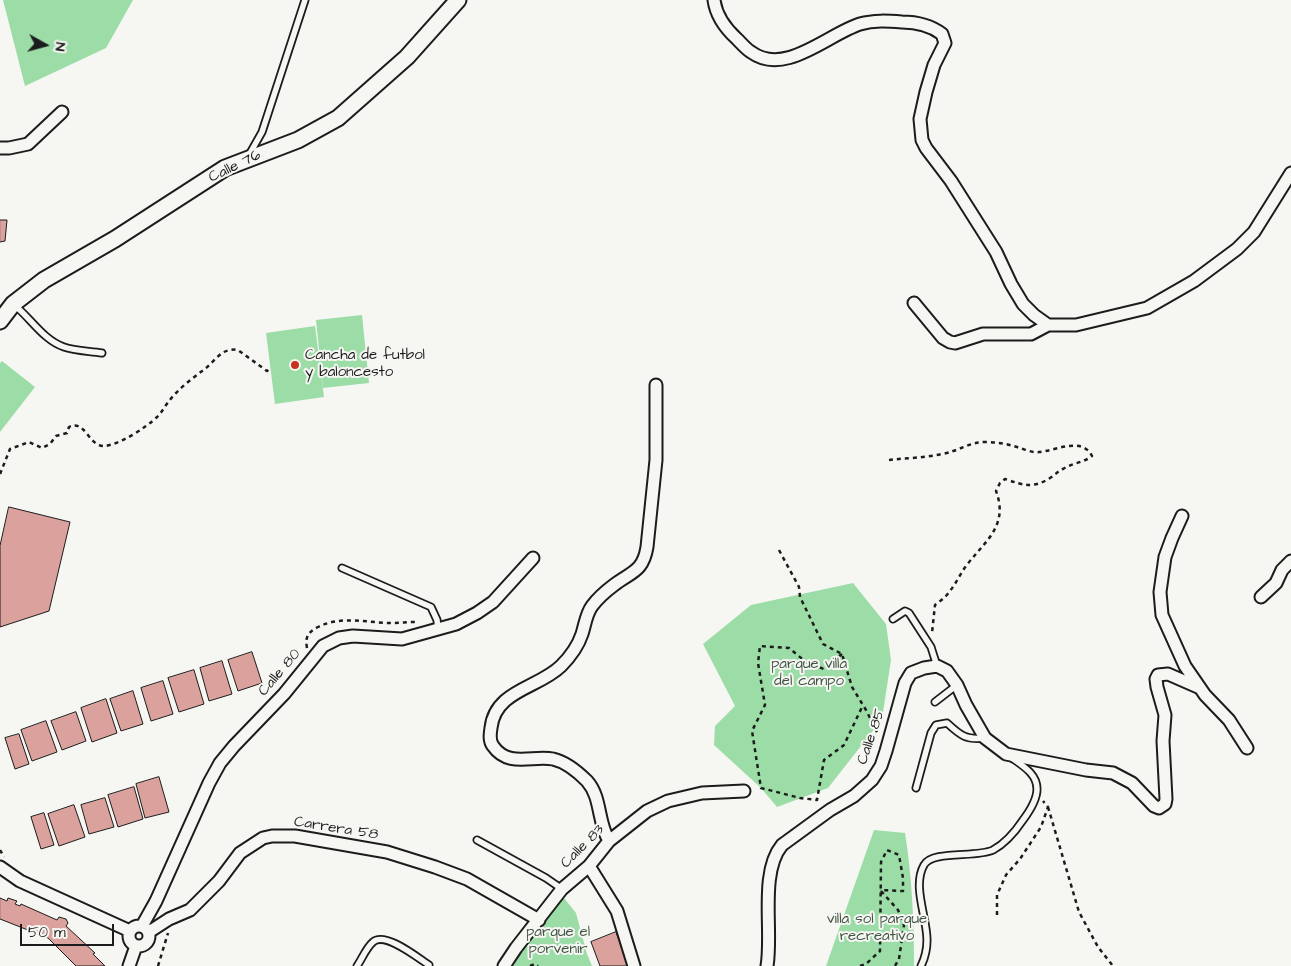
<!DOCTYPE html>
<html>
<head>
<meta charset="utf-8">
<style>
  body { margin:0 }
  #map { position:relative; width:1291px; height:966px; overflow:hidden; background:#f6f6f2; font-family:"Architects Daughter",sans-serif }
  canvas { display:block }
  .north { position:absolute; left:20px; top:20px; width:50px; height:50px; -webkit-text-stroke:4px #f6f6f2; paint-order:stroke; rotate:97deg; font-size:14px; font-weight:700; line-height:20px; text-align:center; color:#1c1c1c }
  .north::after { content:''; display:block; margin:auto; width:18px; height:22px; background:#1c1c1c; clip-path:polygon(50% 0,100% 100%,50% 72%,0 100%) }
  .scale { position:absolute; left:20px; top:924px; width:94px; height:22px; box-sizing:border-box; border:2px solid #1c1c1c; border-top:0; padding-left:6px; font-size:15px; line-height:18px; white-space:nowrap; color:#1c1c1c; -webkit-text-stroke:4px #f6f6f2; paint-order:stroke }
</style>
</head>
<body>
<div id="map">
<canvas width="1291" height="966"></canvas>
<div class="north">N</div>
<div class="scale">50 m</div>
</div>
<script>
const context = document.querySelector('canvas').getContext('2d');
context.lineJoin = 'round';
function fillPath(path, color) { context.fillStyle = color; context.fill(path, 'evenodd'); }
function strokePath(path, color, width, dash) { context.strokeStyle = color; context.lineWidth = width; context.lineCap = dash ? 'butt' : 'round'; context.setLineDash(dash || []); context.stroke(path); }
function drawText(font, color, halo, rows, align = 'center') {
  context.font = font + ' "Architects Daughter",sans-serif'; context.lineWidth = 4; context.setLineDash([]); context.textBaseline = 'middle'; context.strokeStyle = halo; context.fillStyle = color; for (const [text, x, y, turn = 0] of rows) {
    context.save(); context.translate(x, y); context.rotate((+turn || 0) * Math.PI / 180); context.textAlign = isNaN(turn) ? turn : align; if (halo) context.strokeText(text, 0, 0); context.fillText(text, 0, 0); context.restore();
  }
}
const green = new Path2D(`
  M3 0H133L106 48 25 86Z
  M362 315 369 383 323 388 316 320Z
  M315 326 324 397 275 404 266 333Z
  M2 361 35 387 0 432V363Z
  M853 583 886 624 891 660 883 712 879 723 828 788 777 807 761 788 714 745 715 726 735 706 703 644 751 605Z
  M874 830 905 833C912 877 914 921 914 966H826Z
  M564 898 576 913 587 954 592 966H509L519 949Z`);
const building = new Path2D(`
  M0 220H7L5 241 0 242Z
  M9 507 70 522 49 611 0 627V546Z
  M252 652 262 683 238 691 228 660Z
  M222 661 232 694 209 701 200 668Z
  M194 670 204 704 179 712 168 678Z
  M163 681 173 714 151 721 141 688Z
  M133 691 143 724 121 731 110 699Z
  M106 699 117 733 92 742 81 708Z
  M76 712 86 741 62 750 51 721Z
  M46 721 57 752 32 761 21 730Z
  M19 734 29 764 15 769 5 738Z
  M159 777 169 812 145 818 136 784Z
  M134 787 143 819 118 827 108 795Z
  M105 798 114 827 89 834 81 805Z
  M74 805 85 837 59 846 48 814Z
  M44 813 54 845 41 849 31 817Z
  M0 898 7 901 8 898 17 901 15 904 20 906 21 904 57 920 59 917 66 919 68 923 66 926 95 953 93 954 105 966H76L48 938 0 919Z
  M616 932 628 966H600L591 942Z`);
const path = new Path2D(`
  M889 460C906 458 924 458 942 454 959 451 969 442 986 442 997 442 1007 444 1017 447 1024 449 1032 453 1039 452 1055 451 1082 436 1092 456 1083 463 1072 463 1063 469 1058 471 1055 475 1050 478 1033 489 1023 485 1005 479L1000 483 996 491C1009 526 985 541 966 566 960 574 956 584 949 592 946 597 940 601 935 605L932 633
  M0 474 10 449 29 442 42 448 50 444 56 436 67 433 69 427C85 419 88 445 103 446 118 446 147 427 157 417 162 412 165 406 169 401 179 388 193 378 206 368 212 363 217 356 224 352 228 350 233 349 238 350L267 371 269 369
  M779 550 799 587 800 597 823 644 842 654 852 687 866 710 878 734
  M307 648C305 637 308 632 318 627 342 615 367 623 392 623 400 623 408 622 416 622
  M842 654 824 669 806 662 789 648 760 646 758 663 765 705 752 731 761 788 800 798 817 800 824 760 844 745 863 705
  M1048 807 1079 912 1098 947 1113 966
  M0 850 4 857
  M881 891 898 910 904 925 899 959 895 966
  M997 915V895L1006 875 1020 859 1041 827 1048 807 1043 801
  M158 966 168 933
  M530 966 535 964 538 966
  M860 966 866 964 880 951 881 862 887 850 899 855 903 878V891L880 890`);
const service = new Path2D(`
  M249 155 262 132 305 0
  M13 304C30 317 43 340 64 347 75 351 90 351 102 353
  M342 568 431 607 437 620 438 629
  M893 619 905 611 909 613 931 647 937 666
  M935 702 957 685
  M916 788 931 733 936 725 947 723C961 736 966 740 985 738
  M477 840 546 878 562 889
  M357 966C362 959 366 948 373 942 385 931 418 958 429 965
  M921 966C925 958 927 949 927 940 927 917 912 886 924 865 932 850 976 858 993 850 1006 843 1015 832 1023 820 1029 812 1037 800 1037 789 1037 774 1023 766 1012 758`);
const minor = new Path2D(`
  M714 0C716 15 726 29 737 39 741 43 746 49 751 52 785 77 828 34 860 24 874 20 888 21 902 22 917 22 930 25 942 34L945 43 934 65 926 92 920 119 922 140 926 148 951 181 996 252 1011 284 1023 304 1034 315 1048 325H1076L1147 308 1194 281 1237 249 1254 232 1291 173
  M0 148H9L28 144 62 112
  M914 303 943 338 950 342 955 343 983 334H1031L1048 325
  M1182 516 1172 538 1165 557 1160 592 1162 615 1185 666 1205 695 1229 720 1247 748
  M1261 597 1276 583 1282 570 1291 561
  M609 841C597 821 602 798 587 781 578 772 566 762 553 759 533 755 508 768 493 746 489 741 490 734 491 728 495 690 539 688 561 666 570 657 578 646 582 634 585 625 586 614 592 606 598 598 606 591 614 585 631 572 643 572 647 547L656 460V385
  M589 866 617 911 634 966
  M0 867 20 881 130 931
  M129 936a10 10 0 1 1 20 0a10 10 0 1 1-20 0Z
  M142 926 156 901 209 783 220 763 234 746 284 694 323 646 339 638 353 636 402 639 456 624 477 613 493 602 533 558
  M149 932 169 919 190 910 219 881 240 853 263 838 272 836H295L387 852 435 867 467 879 539 920
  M129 966 136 946
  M504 966 516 948 562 889 589 866 609 841 647 811 668 801 702 793 744 791
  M767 966C773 931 759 873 782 845L830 810 854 796 872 780 881 766 886 751 905 683 911 673 924 668 937 666 947 671 957 685 966 705 985 738 1006 754 1086 770 1113 773 1132 783 1154 806 1159 808 1165 804 1166 799 1163 741 1165 715 1157 687 1156 679 1158 675 1168 674 1200 688`);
const tertiary = new Path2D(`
  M0 321 13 304 44 280 115 239 225 168 298 140 338 118 407 57 458 0`);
const markers = [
  [295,365,5,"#c8321e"]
];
const streetNames = [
  ["Calle 76",235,167,-26],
  ["Calle 80",280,673,-50],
  ["Calle 85",872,737,-71],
  ["Carrera 58",336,829,9],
  ["Calle 83",583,847,-45]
];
const poiNames = [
  ["Cancha de futbol",305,356],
  ["y baloncesto",305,373]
];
const parkNames = [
  ["parque villa",809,665],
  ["del campo",809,682],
  ["villa sol parque",877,920],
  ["recreativo",877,937],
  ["parque el",558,933],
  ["porvenir",558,950]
];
fillPath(green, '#9cdda7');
fillPath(building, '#dba19c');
strokePath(building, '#1c1c1c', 1);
strokePath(service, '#1c1c1c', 9);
strokePath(minor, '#1c1c1c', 15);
strokePath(tertiary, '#1c1c1c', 19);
strokePath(path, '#1c1c1c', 2.5, [4, 4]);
strokePath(service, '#f6f6f2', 5.5);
strokePath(minor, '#f6f6f2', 11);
strokePath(tertiary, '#f6f6f2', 15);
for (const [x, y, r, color] of markers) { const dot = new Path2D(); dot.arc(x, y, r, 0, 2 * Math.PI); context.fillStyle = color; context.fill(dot); strokePath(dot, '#f6f6f2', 2); }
drawText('15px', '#1c1c1c', '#f6f6f2', streetNames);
drawText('15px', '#1c1c1c', '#f6f6f2', poiNames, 'left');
drawText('15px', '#425646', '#f6f6f2', parkNames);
</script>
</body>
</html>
